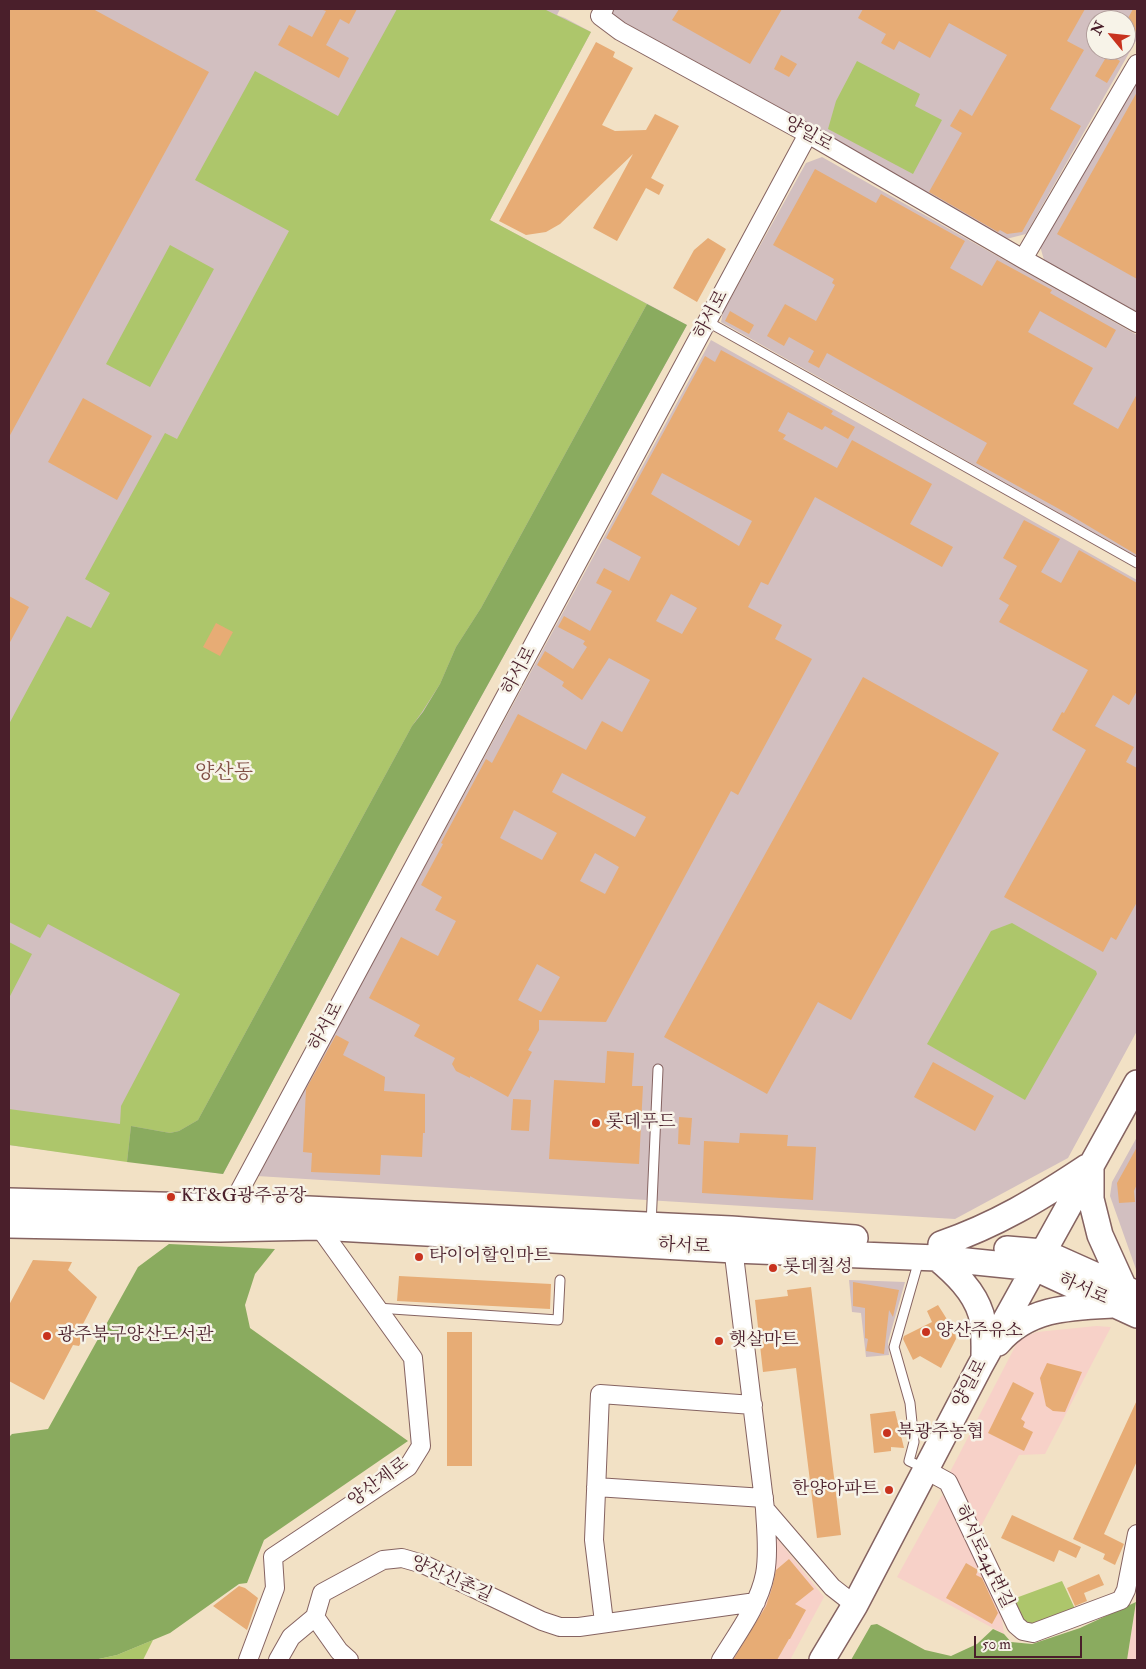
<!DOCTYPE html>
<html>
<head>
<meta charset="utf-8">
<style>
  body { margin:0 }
  #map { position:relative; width:1146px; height:1669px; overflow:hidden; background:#f2e1c5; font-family:"IM FELL Double Pica",serif }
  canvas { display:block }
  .frame { position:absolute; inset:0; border:10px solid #4a1f2b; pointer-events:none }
  .north { position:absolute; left:1086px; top:10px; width:50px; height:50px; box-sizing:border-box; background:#f7f3e8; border:1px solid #b29e9c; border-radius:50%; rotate:298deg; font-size:14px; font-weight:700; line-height:20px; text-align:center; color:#4a1f2b }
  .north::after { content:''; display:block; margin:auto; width:18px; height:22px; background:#c8321e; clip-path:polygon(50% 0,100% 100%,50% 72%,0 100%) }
  .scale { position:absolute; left:974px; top:1636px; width:108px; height:22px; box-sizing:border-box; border:2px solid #4a1f2b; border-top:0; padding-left:6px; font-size:15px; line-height:18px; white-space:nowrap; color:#4a1f2b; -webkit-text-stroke:4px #f7f3e8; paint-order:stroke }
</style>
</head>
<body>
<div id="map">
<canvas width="1146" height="1669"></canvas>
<div class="frame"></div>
<div class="north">N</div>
<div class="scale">50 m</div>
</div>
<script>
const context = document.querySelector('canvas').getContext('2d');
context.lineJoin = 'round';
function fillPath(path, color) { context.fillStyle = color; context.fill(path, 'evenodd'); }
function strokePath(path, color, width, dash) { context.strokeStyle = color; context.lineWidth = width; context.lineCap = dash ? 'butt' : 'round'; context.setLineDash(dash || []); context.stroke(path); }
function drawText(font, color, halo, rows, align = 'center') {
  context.font = font + ' "IM FELL Double Pica","Noto Serif KR",serif'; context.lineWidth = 5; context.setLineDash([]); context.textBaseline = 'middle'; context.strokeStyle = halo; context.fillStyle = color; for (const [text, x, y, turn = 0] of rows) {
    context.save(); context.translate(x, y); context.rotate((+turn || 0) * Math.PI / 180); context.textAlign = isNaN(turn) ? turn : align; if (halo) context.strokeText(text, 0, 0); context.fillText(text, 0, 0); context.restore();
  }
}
const built = new Path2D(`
  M1096 1326 1111 1327 1045 1454 1019 1455 980 1528 950 1472 1019 1339 1037 1332Z
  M942 1495 946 1499 1001 1612 1004 1634 897 1577Z
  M772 1532 824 1597 790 1660H725L768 1583Z
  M1137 1591V1660H1127L1136 1602Z`);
const industrial = new Path2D(`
  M9 9H560L557 15 565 18 591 32 490 220 687 325 399 845 223 1174 9 1145Z
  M600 9H1137V39L1026 234 1006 239 825 137 777 106ZM1096 20H1126V50H1096Z
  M1137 80V312L1044 260 1040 246Z
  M822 157 1137 335V557L721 322 723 312 806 163Z
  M711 340 1137 580V1031L1068 1158 955 1219 257 1176Z
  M1137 1137V1272L1110 1196 1112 1182Z
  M849 1280 905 1282 888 1342 889 1355 866 1357 861 1313 852 1312Z`);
const green = new Path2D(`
  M397 9H544L591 32 490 220 647 304 481 608 456 647 440 684 422 712 412 726 198 1120 179 1131 170 1133 131 1126 127 1162 9 1145V1109L120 1124 121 1106 180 994 48 924 40 938 9 922V724L67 616 91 628 110 593 85 579 165 433 177 439 289 231 195 180 255 71 338 116Z
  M857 61 920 94 915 106 942 120 913 174 828 129 836 101Z
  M170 245 214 269 150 387 106 364Z
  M1012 923 1096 971 1097 974 1025 1100 927 1044 991 931Z
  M9 942 32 954 9 998Z
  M1062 1581 1076 1611 1034 1625 1022 1621 1013 1599Z
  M153 1640 143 1660H94L117 1655Z`);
const forest = new Path2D(`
  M647 304 687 325 399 845 223 1174 127 1162 131 1126 170 1133 179 1131 198 1120 412 726 423 712 440 684 456 647 481 608Z
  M169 1244 275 1249 255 1274 245 1305 250 1328 408 1441 264 1540 247 1583 239 1584 170 1633 117 1655 94 1660H9V1437L12 1434 48 1429 138 1267Z
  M1136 1602 1127 1660H851L871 1625 877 1624 925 1650 951 1656 977 1644 993 1629 1004 1634 1011 1642 1032 1644 1080 1628Z`);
const building = new Path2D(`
  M9 9H93L209 72 9 437Z
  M320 9H357L349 24 340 19 326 45 349 58 339 78 278 45 289 25 312 37 326 11Z
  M679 9H782L750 64 672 20Z
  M863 9H1085L1067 41 1084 50 1050 109 1081 126 1022 232 1007 234 1000 230 998 232 929 192 962 133 950 126 960 109 972 116 1007 55 949 23 930 58 899 41 894 50 881 43 886 34 858 18Z
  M1133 9H1137V31L1126 50V22Z
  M596 42 615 52 613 57 633 68 602 125 615 131 646 130 655 114 679 126 651 178 664 185 659 195 646 188 617 241 593 228 633 154 560 224 546 232 526 235 499 221Z
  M1108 54 1120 61 1107 83 1095 76Z
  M781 55 797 64 789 77 774 69Z
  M1137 92V279L1057 234Z
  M815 169 876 203 881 194 965 241 950 268 982 286 997 260 1052 290 1050 293 1116 330 1106 348 1040 311 1028 332 1093 368 1073 404 1118 429 1137 394V555L1070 515 976 463 987 443 827 353 819 368 808 362 814 351 789 337 784 346 767 336 785 304 816 321 835 285 832 283 834 279 773 245Z
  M708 238 726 249 697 302 673 288 694 250Z
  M730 311 754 325 749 334 725 321Z
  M721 350 833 411 831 414 855 427 848 439 825 426 822 430 788 412 778 431 786 435 783 439 837 468 852 440 932 484 910 524 953 547 942 567 815 497 768 585 761 582 748 607 782 625 775 639 812 659 738 795 731 791 606 1022 539 1020V1030L528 1050 532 1052 508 1097 470 1076V1078L456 1071 452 1064 455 1058 414 1036 420 1025 369 998 401 937 438 956 456 921 435 910 442 897 421 885 443 844 441 843 486 759 492 763 518 714 586 750 602 721 622 732 650 680 609 658 582 700 562 686 564 682 537 665 545 651 573 669 587 647 583 644 585 641 558 627 564 616 590 631 612 591 596 583 604 568 629 581 641 557 606 538 705 356 715 362ZM662 473 752 521 739 546 651 494ZM671 594 697 608 682 634 656 621ZM562 773 646 817 635 837 552 792ZM514 810 557 833 542 860 500 838ZM595 853 619 867 605 894 580 881ZM537 964 560 977 541 1012 518 1000Z
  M83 398 152 436 117 500 48 462Z
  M1024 520 1060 539 1041 572 1061 583 1079 550 1137 583V691L1129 705 1113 695 1095 726 1134 747 1126 762 1137 768V902L1116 940 1111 937 1103 952 1004 897 1086 750 1052 730 1062 712 1064 713 1088 670 999 622 1009 605 999 599 1017 566 1003 558Z
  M9 596 29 607 9 644Z
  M216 623 233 632 220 656 203 647Z
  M863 677 999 753 851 1020 818 1002 767 1094 664 1037Z
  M336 1035 349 1042 343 1055 385 1077 384 1091 425 1094V1133H423L422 1157 381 1155 380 1175 311 1172 312 1153 303 1152 306 1089Z
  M607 1051 634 1053 632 1086H643L639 1164 549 1159 554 1080 605 1083Z
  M933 1062 994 1096 975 1131 914 1097Z
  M513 1099 531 1100 529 1131 511 1130Z
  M679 1117 692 1118 690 1145 678 1144Z
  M740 1133 788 1135 787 1146 816 1147 813 1200 702 1193 704 1141 739 1143Z
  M1137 1147V1184L1134 1191 1135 1202 1119 1203 1117 1183Z
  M33 1260 72 1262 68 1270 97 1297 83 1324 89 1327 79 1346 73 1345 44 1400 9 1381V1305Z
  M399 1276 551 1284 550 1309 397 1301Z
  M853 1282 899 1290 893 1317 889 1310 884 1354 866 1351 868 1339 865 1338V1308L853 1306Z
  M811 1287 841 1535 817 1538 796 1368 763 1372 755 1300 788 1296 787 1290Z
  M938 1305 955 1332 956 1339 941 1368 920 1356 913 1360 903 1339 904 1336 932 1322 927 1311Z
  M447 1332H472V1466H447Z
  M1047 1363 1082 1372 1065 1412 1053 1411 1046 1406 1040 1378Z
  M1013 1382 1034 1393 1021 1419 1025 1422 1023 1427 1033 1432 1024 1451 988 1433Z
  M1137 1400V1461L1104 1534 1124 1544 1115 1565 1103 1559 1105 1554 1073 1539Z
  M895 1411 904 1448 891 1447V1451L874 1453 870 1414Z
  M1012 1515 1081 1547 1076 1558 1059 1550 1054 1562 1001 1538Z
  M789 1559 814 1589 795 1604 806 1610 790 1639H789L777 1660H733L766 1606 772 1588 776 1570Z
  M966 1563 978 1570 976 1575 982 1578 998 1613 992 1624 946 1598Z
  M1099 1574 1104 1585 1084 1593 1087 1601 1075 1606 1067 1588Z
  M239 1586 245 1588 258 1598 247 1630 213 1606Z`);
const lane = new Path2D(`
  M708 322 1137 563
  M651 1225 658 1069
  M919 1260 894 1347 910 1403 914 1442 909 1461 924 1468
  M377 1308 558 1320 560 1280`);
const street = new Path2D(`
  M604 9 600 16 620 31 808 134 1023 259 1137 323
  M1023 259 1137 64
  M227 1214 808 134
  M926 1470 948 1482 1016 1625 1023 1631 1033 1633 1121 1600 1126 1590 1137 1534
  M596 1487 764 1498
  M765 1509 832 1587 855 1605
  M315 1617 322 1593 383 1560 402 1558 423 1564 542 1621 560 1627H579L756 1602
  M315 1617 339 1651 349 1660
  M604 1622 594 1540 600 1394 753 1405
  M248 1660 275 1588 273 1557 408 1467 421 1446 413 1358 314 1220
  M278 1660 291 1637 315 1617
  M721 1660C737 1634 759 1605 765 1574 769 1553 766 1530 765 1509L732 1239`);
const secondary = new Path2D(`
  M1091 1167V1199L1100 1235 1124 1288
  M9 1201 308 1209 731 1229 855 1238
  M9 1225 220 1229 318 1227 734 1250 937 1258 1035 1268 1137 1315
  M941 1244C996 1225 1039 1199 1087 1167
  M1007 1249 1043 1252 1137 1294
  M937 1258C955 1273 974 1291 981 1314 985 1328 984 1344 984 1358
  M998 1343C1028 1308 1069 1307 1112 1305
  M822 1660 855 1605 980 1366 1137 1083`);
const markers = [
  [596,1123,5,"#c8321e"],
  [171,1197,5,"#c8321e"],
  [419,1257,5,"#c8321e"],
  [773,1268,5,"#c8321e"],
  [926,1332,5,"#c8321e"],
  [47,1336,5,"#c8321e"],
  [719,1341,5,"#c8321e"],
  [887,1433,5,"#c8321e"],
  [889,1490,5,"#c8321e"]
];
const streetNames = [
  ["양일로",808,135,29],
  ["하서로",712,315,-62],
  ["하서로",520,671,-62],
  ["하서로",327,1027,-62],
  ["하서로",684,1247,3],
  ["하서로",1083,1290,24],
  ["양일로",971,1384,-62],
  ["양산제로",379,1483,-37],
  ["하서로241번길",983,1557,64],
  ["양산신촌길",451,1580,24]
];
const poiNames = [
  ["롯데푸드",606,1123],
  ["KT&G광주공장",181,1197],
  ["타이어할인마트",429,1257],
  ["롯데칠성",783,1268],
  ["양산주유소",936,1332],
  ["광주북구양산도서관",57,1336],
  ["햇살마트",729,1341],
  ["북광주농협",897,1433],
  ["한양아파트",879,1490,"right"]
];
const quarterNames = [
  ["양산동",224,774]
];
fillPath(built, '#f7d1c8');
fillPath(industrial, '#d2bfc0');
fillPath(green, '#adc66b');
fillPath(forest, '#8aab5f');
fillPath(building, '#e7ac75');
strokePath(lane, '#856361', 11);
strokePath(street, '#856361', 20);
strokePath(secondary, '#856361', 28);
strokePath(lane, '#fff', 9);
strokePath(street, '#fff', 18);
strokePath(secondary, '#fff', 25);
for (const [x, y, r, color] of markers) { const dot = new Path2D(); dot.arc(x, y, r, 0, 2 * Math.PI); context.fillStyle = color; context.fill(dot); strokePath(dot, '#f7f3e8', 2); }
drawText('18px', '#4a1f2b', '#f7f3e8', streetNames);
drawText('18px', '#4a1f2b', '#f7f3e8', poiNames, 'left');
drawText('20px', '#815045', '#f7f3e8', quarterNames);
</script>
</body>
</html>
